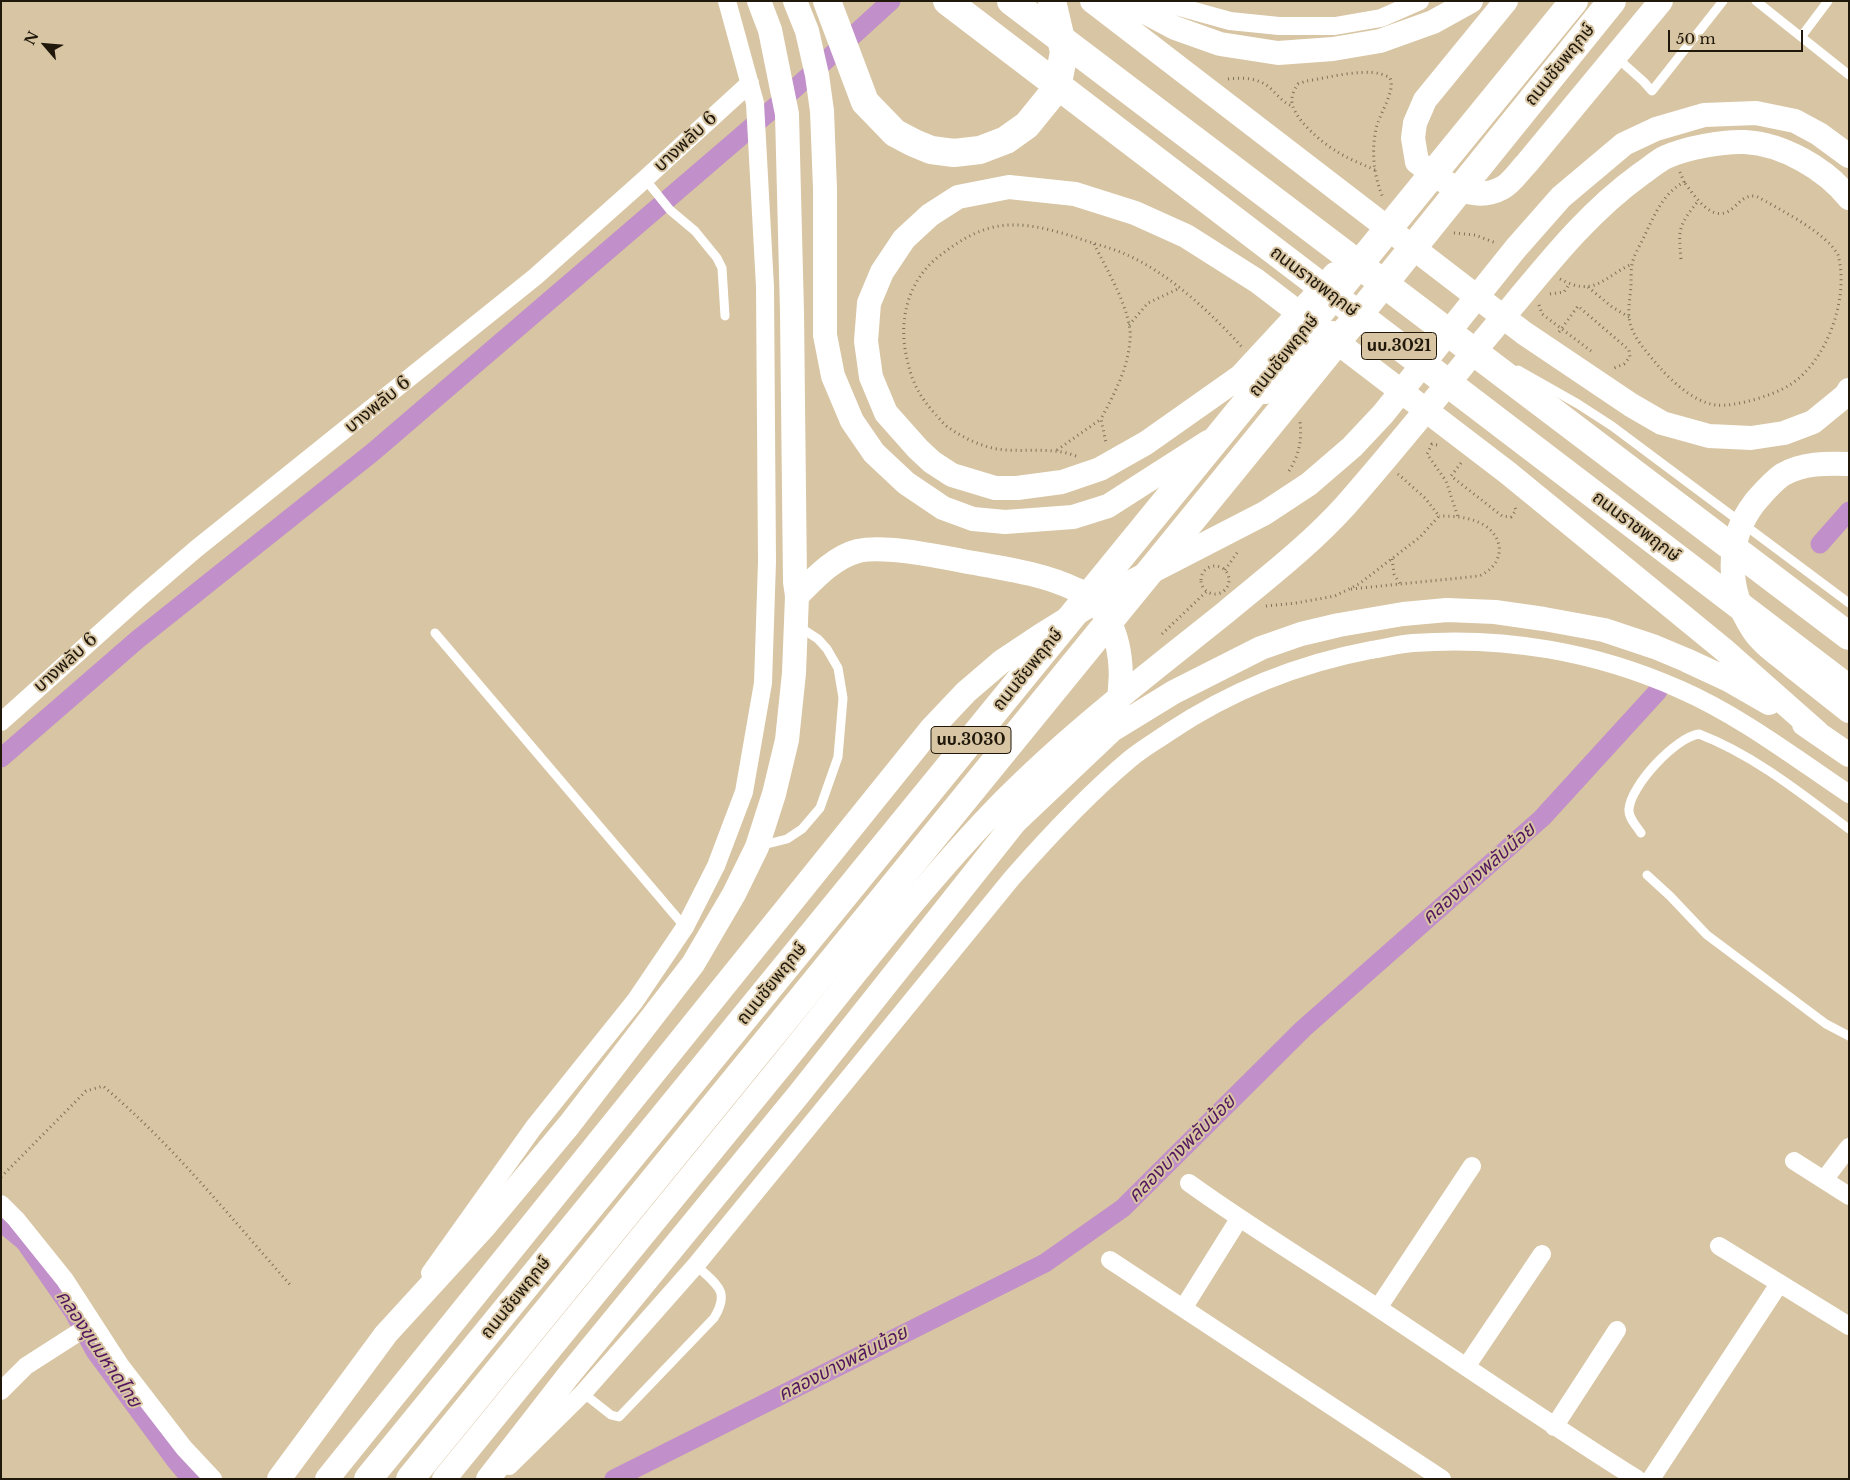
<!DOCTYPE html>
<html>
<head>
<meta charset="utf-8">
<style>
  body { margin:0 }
  #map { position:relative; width:1850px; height:1480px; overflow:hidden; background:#d8c5a3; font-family:"Libre Baskerville",serif }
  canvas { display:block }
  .frame { position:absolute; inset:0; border:2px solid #1f180b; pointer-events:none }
  .north { position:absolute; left:20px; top:20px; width:50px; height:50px; -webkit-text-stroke:4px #d8c5a3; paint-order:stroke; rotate:297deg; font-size:14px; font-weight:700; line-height:20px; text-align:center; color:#1f180b }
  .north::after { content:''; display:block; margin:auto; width:18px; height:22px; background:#1f180b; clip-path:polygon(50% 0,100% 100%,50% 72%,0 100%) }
  .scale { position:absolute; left:1668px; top:30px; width:135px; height:22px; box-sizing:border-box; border:2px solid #1f180b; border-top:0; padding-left:6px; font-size:15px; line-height:18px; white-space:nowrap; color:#1f180b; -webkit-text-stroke:4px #d8c5a3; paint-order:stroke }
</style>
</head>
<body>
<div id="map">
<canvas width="1850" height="1480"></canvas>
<div class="frame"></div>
<div class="north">N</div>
<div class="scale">50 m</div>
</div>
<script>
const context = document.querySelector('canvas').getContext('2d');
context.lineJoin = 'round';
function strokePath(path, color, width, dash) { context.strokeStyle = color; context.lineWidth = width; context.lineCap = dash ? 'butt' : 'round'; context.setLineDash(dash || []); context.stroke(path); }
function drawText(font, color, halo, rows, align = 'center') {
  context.font = font + ' "Libre Baskerville","Noto Sans Thai",serif'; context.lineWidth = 4; context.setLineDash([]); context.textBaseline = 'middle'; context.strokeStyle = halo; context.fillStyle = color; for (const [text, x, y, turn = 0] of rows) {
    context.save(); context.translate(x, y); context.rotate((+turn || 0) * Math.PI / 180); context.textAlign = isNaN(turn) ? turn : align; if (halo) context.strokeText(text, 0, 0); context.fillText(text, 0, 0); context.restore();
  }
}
const canal = new Path2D(`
  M1820 544 1849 511
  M1 758 137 640 373 452 768 113 891 1
  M1 1222 25 1242 73 1311 95 1351 176 1461 191 1479
  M614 1479 1045 1263 1123 1208 1303 1029 1542 818 1658 691`);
const path = new Path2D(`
  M1228 79C1243 77 1259 78 1270 88 1278 95 1282 102 1292 106
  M1375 170C1362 164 1348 159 1336 151 1322 143 1290 116 1292 99 1292 94 1295 88 1298 84L1306 81C1329 78 1371 65 1390 78 1396 91 1379 114 1376 129 1371 153 1374 176 1383 198
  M1680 172 1684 182C1662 194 1653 218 1643 239 1639 247 1634 255 1632 264 1631 270 1631 277 1631 283 1631 293 1628 306 1629 317 1631 337 1648 353 1660 368 1674 383 1694 402 1716 405 1735 407 1771 396 1788 386 1826 364 1850 298 1838 255 1827 233 1779 209 1756 196 1745 195 1741 201 1733 208 1713 226 1695 196 1684 182
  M1454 233 1475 235 1496 243
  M1094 244C1106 268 1133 313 1130 340 1128 369 1114 394 1101 419L1106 443
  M1681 259C1678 227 1679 226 1698 201
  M1560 279C1595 298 1603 277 1632 264
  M1588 287 1612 307 1629 317
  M1550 294 1564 292 1570 283
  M1539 305 1542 314 1591 351
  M1129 325 1148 303 1180 288
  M1559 332 1578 306 1629 350 1630 357 1624 364 1614 368
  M1437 445 1432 444 1427 454 1446 481 1458 517
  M1057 450 1101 419
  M1076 456C1050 446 1024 453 997 449 980 446 964 438 949 428 944 425 940 419 936 415 920 397 912 383 907 359 898 322 907 282 938 257 955 244 972 232 994 227 1021 221 1049 229 1075 237 1091 243 1109 247 1125 254 1169 273 1210 312 1242 347
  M1461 463 1451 476 1502 516 1511 517 1516 510 1514 505
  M1289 471C1299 455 1302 441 1300 422
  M1392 559 1394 574 1400 584
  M1201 580a14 14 0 1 1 28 0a14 14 0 1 1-28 0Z
  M1225 570 1239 550
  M1351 589 1479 576C1503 566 1507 540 1484 525 1471 517 1454 516 1439 516
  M1266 606 1296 603 1335 596 1359 584 1420 537 1439 516 1425 498 1398 474
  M1162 634 1206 592
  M1 1177 86 1091 103 1086C173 1145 231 1218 292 1287`);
const lane = new Path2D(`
  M1756 1 1849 75
  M1801 37 1828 1
  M1616 57 1643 81 1652 91 1723 1
  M645 179 670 210 695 231 717 258 722 268 725 316
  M1518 370 1578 404 1612 426 1849 603
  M435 633 685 927
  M1641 833C1636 825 1628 818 1629 809 1631 785 1676 737 1699 734 1754 755 1802 794 1849 829
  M759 846 787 839 802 829 820 808 838 757 843 698 838 668 827 649 818 639 798 626
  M1647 875 1670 896 1707 935 1826 1024 1849 1036
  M583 1393 611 1415 619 1417 714 1318C731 1290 716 1285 696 1265`);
const street = new Path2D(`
  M1158 1 1230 21 1279 26H1335L1381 18 1420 1
  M1 722 139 598 196 549 535 277 645 179 750 83
  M1794 1161 1849 1196
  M1824 1180 1849 1147
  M1189 1183C1250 1227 1315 1266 1378 1308 1464 1365 1549 1424 1637 1479
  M1 1204 16 1219 65 1280 120 1365 184 1448 213 1479
  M1719 1246 1849 1326
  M1110 1260 1442 1479
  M430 1273 534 1127 635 1001 685 927 716 866 744 792 763 683 767 562 765 287 755 103 727 1
  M1184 1307 1239 1219
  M1378 1308 1472 1166
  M1466 1367 1542 1254
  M1 1391 26 1366 93 1323
  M1554 1427 1617 1330
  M509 1466 583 1393 696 1265 1012 878C1049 836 1087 795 1130 759 1142 749 1156 741 1169 732 1232 690 1297 664 1371 650 1385 648 1399 644 1413 643 1504 636 1596 652 1679 689 1739 715 1794 757 1849 794
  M1651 1479 1779 1284`);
const secondary = new Path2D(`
  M795 1 807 31 817 75 822 111 825 189V335L833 376 852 421 874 453 906 483 943 508 973 519 1005 522 1073 517 1108 506 1208 442
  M1092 1 1524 333 1631 405 1662 423 1709 436 1751 438 1784 433 1813 422 1846 395 1849 390
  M1124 1 1175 28 1220 44 1278 53 1333 49 1380 41 1433 22 1471 1
  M1506 1 1425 100 1415 123 1413 138 1417 162C1441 180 1471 205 1502 188 1511 184 1520 170 1527 163L1661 1
  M1335 274 1328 282 1241 376 1146 443 1100 469 1062 482 1017 488H995L952 475 932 462 918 449 886 413 871 377 866 341 869 303 882 272 904 239 930 215 958 197 1009 187 1075 194 1135 213 1186 236 1257 281 1508 473 1723 649 1817 732
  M1266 392 1332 333
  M1849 464C1827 463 1802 463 1782 475 1772 482 1763 493 1755 502 1725 541 1726 589 1753 630 1762 644 1779 655 1792 666 1811 681 1830 696 1849 711
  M797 596C814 579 834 557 858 551 885 545 936 556 963 561 1001 568 1042 573 1077 590 1083 592 1087 598 1092 602 1095 605 1100 608 1103 612 1122 638 1124 677 1117 707
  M1804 724 1849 755
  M279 1479 386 1334 483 1228 569 1125 693 964 734 894 757 847 774 794 787 740 794 673 797 596 795 582 792 312 787 114 770 30 759 1
  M327 1479 931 729 966 692 1001 662 1040 636 1106 595 1265 513 1309 484 1352 447 1383 414 1516 248 1561 197 1624 144 1656 129 1704 115 1756 113 1795 121 1819 134 1849 156
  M444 1479C555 1343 665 1208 776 1072 850 981 921 886 1003 802 1072 732 1150 673 1226 612 1267 578 1311 544 1346 505 1404 439 1458 370 1515 303 1554 256 1590 211 1641 174 1649 169 1657 161 1666 157 1686 148 1723 141 1745 142 1783 144 1826 169 1849 198
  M488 1479 568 1376 799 1094 1015 822 1112 730 1174 692 1261 648 1301 634 1339 625 1403 614 1447 610 1495 612 1544 619 1604 630 1655 647 1686 660 1729 680 1769 703`);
const primary = new Path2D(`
  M827 1 865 102 895 133 914 143 931 150 954 153 980 150 1006 140 1027 125 1057 88 1064 52 1052 1
  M947 1 1849 689
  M1011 1 1849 636
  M368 1479 1574 1
  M410 1479 1319 364 1612 1`);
const shields = [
  [1399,346,75],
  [971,740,80]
];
const shieldNames = [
  ["นบ.3021",1399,346],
  ["นบ.3030",971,740]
];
const streetNames = [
  ["ถนนชัยพฤกษ์",1560,65,-51],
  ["บางพลับ 6",686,142,-43],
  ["ถนนราชพฤกษ์",1314,282,37],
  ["ถนนชัยพฤกษ์",1284,356,-51],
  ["บางพลับ 6",378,405,-39],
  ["ถนนราชพฤกษ์",1636,527,37],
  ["บางพลับ 6",66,663,-42],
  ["ถนนชัยพฤกษ์",1028,670,-51],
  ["ถนนชัยพฤกษ์",772,984,-51],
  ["ถนนชัยพฤกษ์",516,1298,-51]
];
const waterNames = [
  ["คลองบางพลับน้อย",1479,874,-41],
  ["คลองบางพลับน้อย",1182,1149,-45],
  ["คลองขุนมหาดไทย",98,1349,56],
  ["คลองบางพลับน้อย",843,1364,-27]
];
strokePath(canal, '#c18fc9', 19);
strokePath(path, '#7e7159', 3, [1, 4]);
strokePath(lane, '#fff', 9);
strokePath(street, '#fff', 18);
strokePath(secondary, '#fff', 24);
strokePath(primary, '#fff', 28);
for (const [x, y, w] of shields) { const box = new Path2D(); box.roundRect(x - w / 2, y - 13.5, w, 27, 4); context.fillStyle = '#d8c5a3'; context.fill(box); strokePath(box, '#1f180b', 1); }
drawText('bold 16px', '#1f180b', null, shieldNames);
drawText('18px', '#1f180b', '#d8c5a3', streetNames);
drawText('italic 19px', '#53165d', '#d8c5a3', waterNames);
</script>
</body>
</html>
